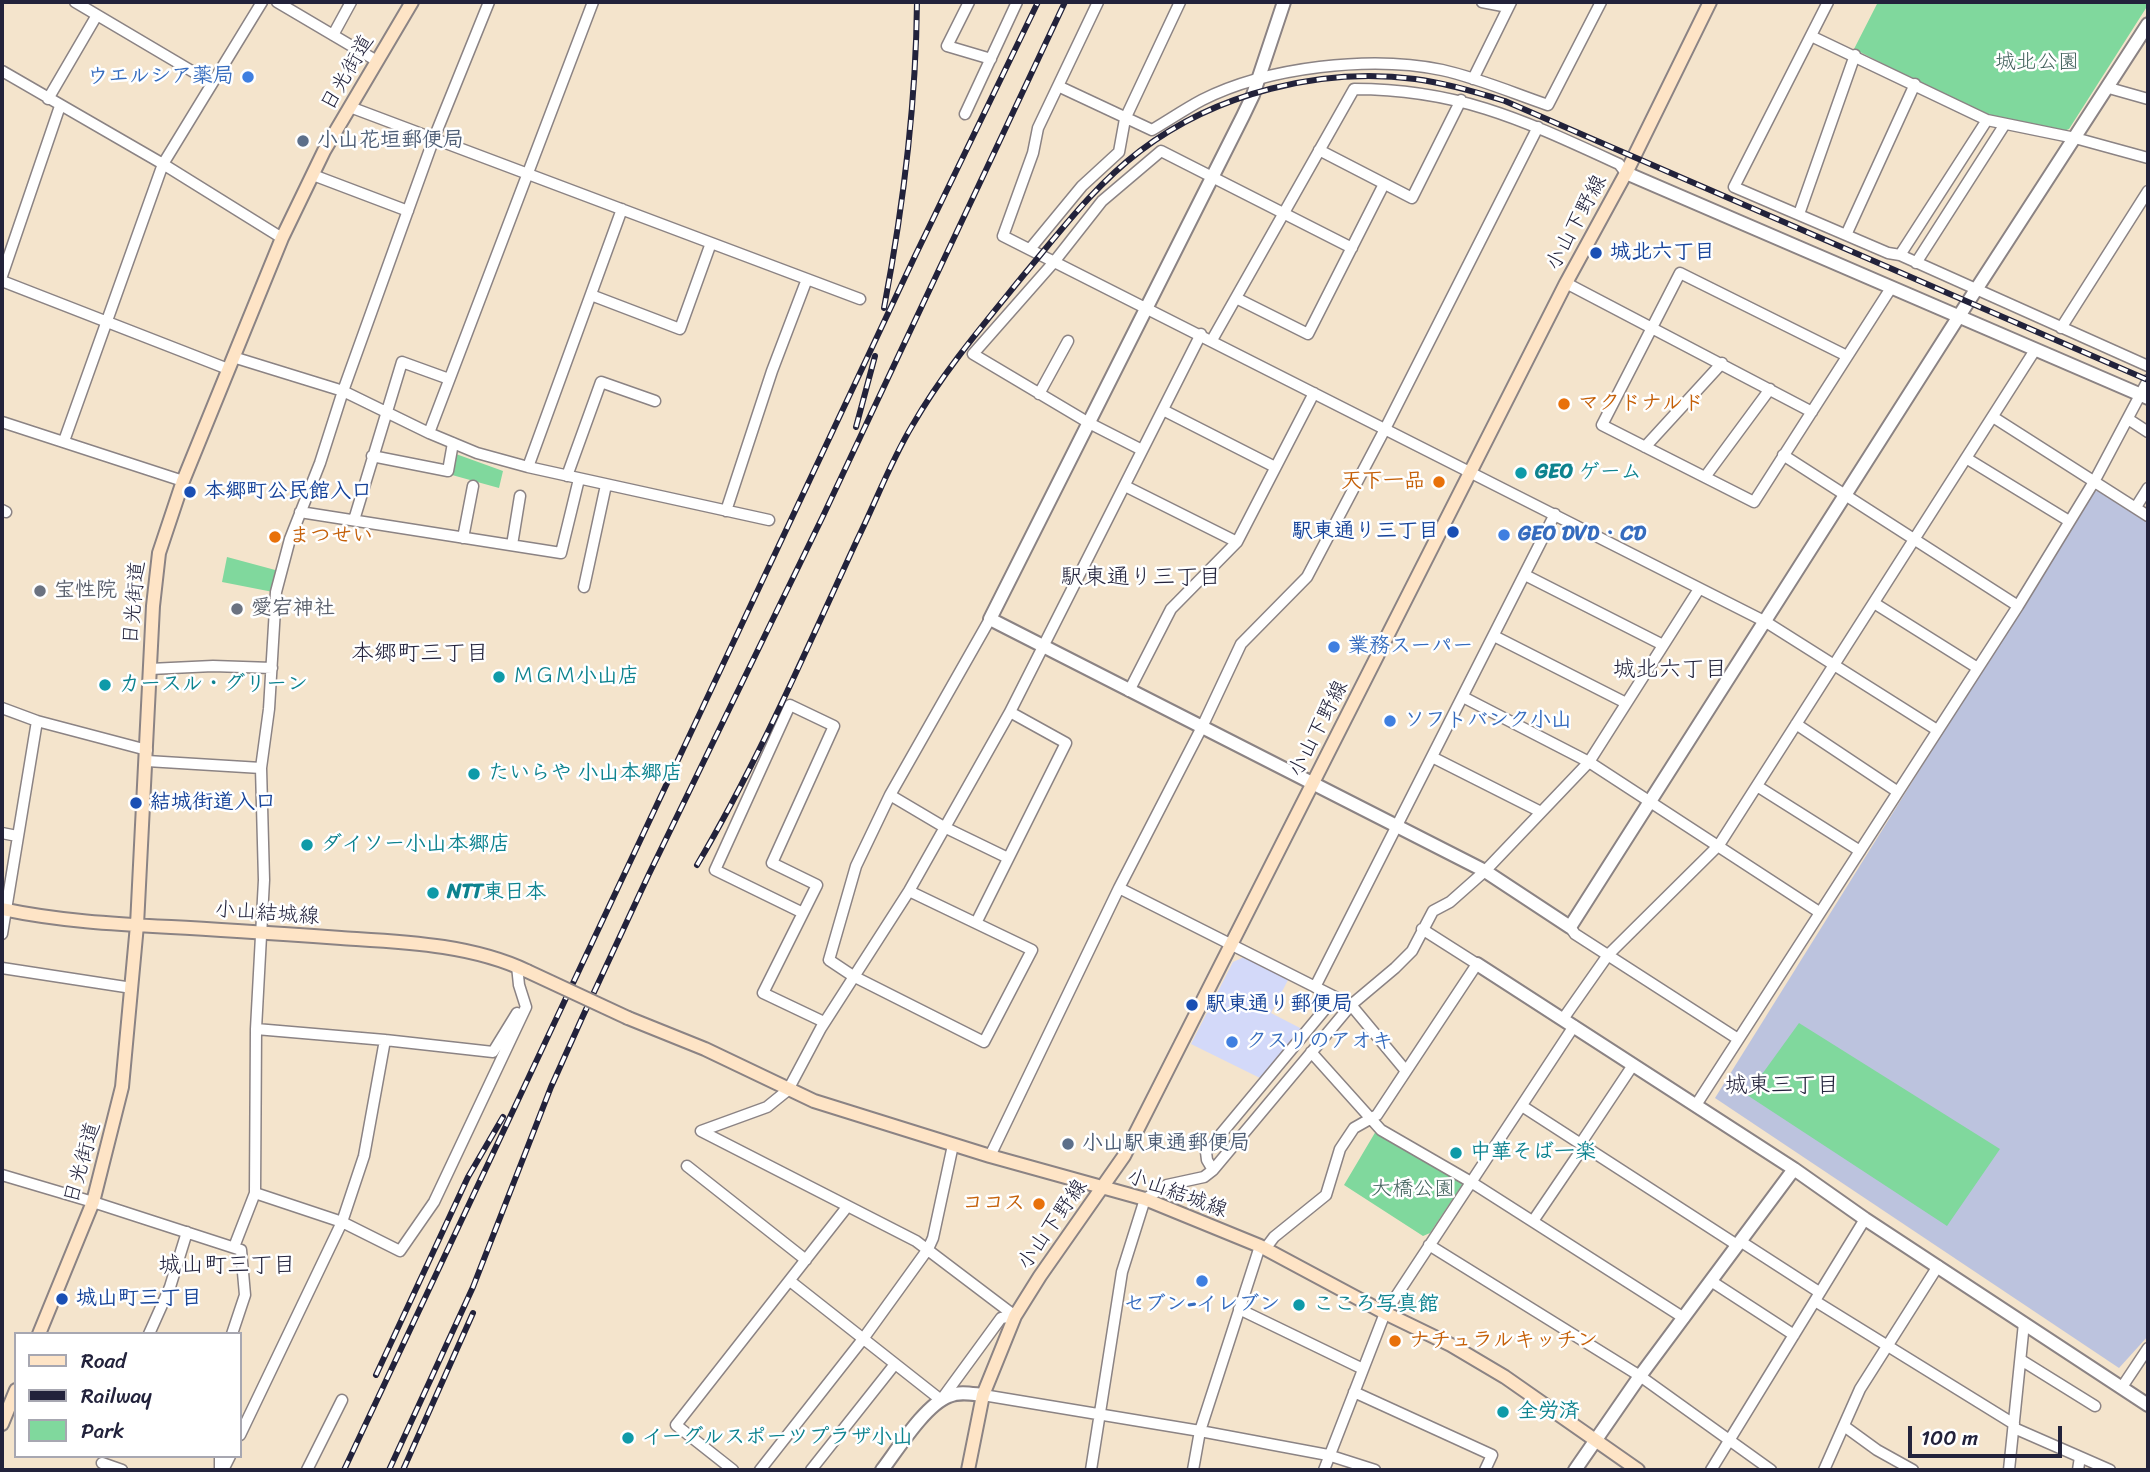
<!DOCTYPE html>
<html>
<head>
<meta charset="utf-8">
<style>
  body { margin:0 }
  #map { position:relative; width:2150px; height:1472px; overflow:hidden; background:#f4e4cc; font-family:Sriracha,sans-serif }
  canvas { display:block }
  .frame { position:absolute; inset:0; border:4px solid #22223b; pointer-events:none }
  .legend { position:absolute; left:14px; top:1332px; width:228px; height:126px; box-sizing:border-box; background:#fff; border:2px solid #a7a7b1; margin:0; padding:9px 12px; list-style:none; font-size:21px; color:#22223b }
  .legend li { display:flex; align-items:center; gap:14px; height:35px }
  .legend b { width:35px; border:2px solid #a7a7b1 }
  .scale { position:absolute; left:1908px; top:1426px; width:154px; height:32px; box-sizing:border-box; border:4px solid #22223b; border-top:0; padding-left:9px; font-size:21px; line-height:24px; white-space:nowrap; color:#22223b; -webkit-text-stroke:5px #fff; paint-order:stroke }
</style>
</head>
<body>
<div id="map">
<canvas width="2150" height="1472"></canvas>
<div class="frame"></div>
<ul class="legend">
<li><b style="height:9px;background:#fee4c6"></b>Road</li>
<li><b style="height:9px;background:#22223b"></b>Railway</li>
<li><b style="height:19px;background:#80d89d"></b>Park</li>
</ul>
<div class="scale">100 m</div>
</div>
<script>
const context = document.querySelector('canvas').getContext('2d');
context.lineJoin = 'round';
function fillPath(path, color) { context.fillStyle = color; context.fill(path, 'evenodd'); }
function strokePath(path, color, width, dash) { context.strokeStyle = color; context.lineWidth = width; context.lineCap = dash ? 'butt' : 'round'; context.setLineDash(dash || []); context.stroke(path); }
function drawText(font, color, halo, rows, align = 'center') {
  context.font = font + ' Sriracha,"Klee One",sans-serif'; context.lineWidth = 5; context.setLineDash([]); context.textBaseline = 'middle'; context.strokeStyle = halo; context.fillStyle = color; for (const [text, x, y, turn = 0] of rows) {
    context.save(); context.translate(x, y); context.rotate((+turn || 0) * Math.PI / 180); context.textAlign = isNaN(turn) ? turn : align; if (halo) context.strokeText(text, 0, 0); context.fillText(text, 0, 0); context.restore();
  }
}
const built = new Path2D(`
  M1244 957 1288 980 1271 1013 1302 1029 1262 1079 1191 1044 1233 962Z`);
const industrial = new Path2D(`
  M2101 490 2148 521V1336L2119 1368 1715 1098 2093 492Z`);
const green = new Path2D(`
  M1878 2H2148V5L2069 129 2064 131 1999 118 1970 108 1854 49Z
  M456 454 503 471 499 488 452 475Z
  M227 557 279 571 273 592 222 582Z
  M1799 1023 2000 1149 1947 1226 1747 1095Z
  M1376 1131 1460 1179 1462 1185 1430 1233 1423 1236 1344 1185Z`);
const minor = new Path2D(`
  M75 2 212 83
  M277 2 377 61
  M969 2 947 46 991 59
  M1098 2 1038 128 1033 153 1003 236 1766 622 1937 730
  M1482 2 1508 7
  M1828 2 1734 187 1888 253 1900 255 2148 366
  M333 35 351 2
  M1811 36 1987 120 2075 138 2148 158
  M2 71 163 164 282 238
  M1473 79 1511 2
  M1058 86 1152 130C1169 120 1185 109 1202 100 1267 67 1371 55 1442 70 1478 78 1513 93 1548 105L1601 2
  M2109 88 2148 99
  M48 99 97 15
  M350 107 860 299
  M965 114 1017 2
  M1319 150 1412 198 1461 100
  M313 175 408 211
  M1799 214 1855 55
  M1846 235 1915 84
  M1030 249 1082 186 1119 152 1125 119 1180 2
  M1900 255 1987 120
  M1916 263 2005 124
  M2 276 60 106
  M2 281 228 369
  M1566 283 1812 412
  M591 295 680 329 711 243
  M1236 298 1308 334 1384 184
  M2061 328 2148 191
  M1212 340 1354 89C1460 89 1525 121 1619 164L1626 173
  M1847 356 1680 273 1602 425 1754 502 1891 288
  M233 357 343 391 429 433 477 453 528 467 769 520
  M1039 394 1068 341
  M1163 410 1275 467
  M1993 417 2148 516
  M2128 419 2148 432
  M2 422 183 481
  M429 433 593 2
  M64 441 163 164 262 2
  M1645 447 1722 363
  M1142 450 1089 423 973 354 1054 262 1102 201 1161 151 1352 248
  M1783 455 2018 606
  M372 456 448 471 453 443
  M1966 458 2069 521
  M528 467 622 209
  M567 476 601 382 655 401
  M1705 477 1770 389
  M1125 486 1237 542
  M2136 507 2148 488
  M2 510 6 512
  M726 511 772 371 807 279
  M300 512 561 553 579 479
  M354 520 402 362 449 379
  M463 538 473 486
  M512 545 520 496
  M1525 575 1663 645
  M584 587 606 485
  M1874 603 1976 667
  M1494 636 1626 703
  M150 669 213 666 272 668
  M1129 691 1171 609 1237 542 1314 393
  M1463 697 1589 762 1819 912
  M2 708 37 721 147 750
  M1796 724 1898 792
  M1432 757 1541 812
  M147 761 261 768
  M1757 786 1860 851
  M890 795 944 827 1008 858
  M2 833 17 836
  M1119 888 1351 1005 1406 1071
  M909 891 1032 950 984 1042 853 976 829 960 856 866 890 795 990 619
  M803 913 715 870 790 705 834 726 772 863 817 885 763 993 824 1022
  M976 923 1066 743 1010 712
  M1570 927 1575 934 1738 1039
  M2 934 37 721
  M2 968 132 988
  M1315 987 1555 514
  M1563 1019 1608 955 1719 845 2035 350
  M256 1029 385 1040 493 1052 517 1013
  M1311 1052 1381 1130 1471 1182 1684 1318
  M1696 1105 2018 606 2095 480 2148 380
  M1522 1106 1737 1245
  M1581 1143 1633 1065
  M990 1156 1119 888 1202 727 1241 644 1307 577 1385 429 1538 127
  M687 1166 806 1260
  M1213 1170 1207 1160 1206 1152 1335 997
  M2 1175 93 1202 241 1250 245 1295 232 1334
  M255 1193 342 1222 400 1251 434 1202 526 1007 519 985 517 966
  M1533 1221 1584 1146
  M1740 1241 1819 1292
  M1429 1245 1640 1376 1771 1470
  M234 1247 255 1193 256 1029 264 880 261 768 269 709 276 592 290 539 320 463 343 391 434 138 489 2
  M1265 1249 1274 1237 1326 1195 1340 1149 1354 1128 1377 1115 1477 964 1422 929
  M790 1281 941 1400 1001 1318 1015 1316
  M1711 1281 1794 1335
  M1815 1301 2014 1424
  M1239 1309 1363 1369
  M1015 1316 916 1241 701 1131 767 1107 788 1090 821 1028 909 891 1010 712 1201 334
  M149 1334 170 1287 187 1232
  M2021 1360 2095 1406
  M2122 1387 2148 1348
  M1354 1392 1492 1455 1485 1470
  M983 1395 1200 1431 1328 1455 1375 1470
  M1844 1426 1877 1450 1913 1470
  M2014 1428 2110 1470
  M240 1435 342 1222 364 1156 385 1040
  M220 1456V1470
  M102 1463 122 1470
  M223 1470 230 1456
  M307 1470 342 1400
  M733 1470 676 1425 847 1207
  M760 1470 863 1339 928 1249 933 1238 953 1145
  M811 1470 895 1364
  M1091 1470 1122 1272 1145 1199 1167 1185 1204 1177 1213 1170 1351 1005 1395 968 1412 951 1433 911 1450 902 1485 871 1589 762 1699 589
  M1193 1470 1200 1431 1260 1246
  M1324 1470 1385 1313 1574 1026
  M1711 1470 1865 1219
  M1824 1470 1860 1389 1938 1266
  M2009 1470 2024 1323
  M2078 1470 2080 1457`);
const tertiary = new Path2D(`
  M1284 2 1253 95 1243 116 990 619 1485 871 1570 927 1968 302 2148 24
  M1626 173 2148 398
  M1477 964 1794 1169 1865 1219 2148 1405
  M882 1470C898 1449 925 1405 949 1396 960 1391 972 1394 983 1395
  M1575 1470 1640 1376 1794 1169`);
const secondary = new Path2D(`
  M2 909C59 921 113 924 171 927 227 930 284 934 341 938 403 942 470 944 527 971
  M628 1018 705 1049 814 1101 990 1156 1145 1199 1260 1246 1385 1313 1451 1345 1505 1377 1638 1470
  M39 1334 93 1202 122 1087 137 925 153 606 159 553 183 481 282 238 324 151 412 2
  M2 1424 16 1390
  M968 1470 983 1395 1015 1316 1040 1276 1124 1156 1566 283 1626 173 1710 2`);
const rail = new Path2D(`
  M884 308C903 208 916 104 917 2
  M856 427 875 356
  M697 865C759 760 807 648 858 538 876 501 891 461 912 426 943 372 983 325 1022 277 1059 233 1094 186 1140 151 1216 93 1321 67 1415 79 1446 83 1476 92 1505 101L2148 380
  M376 1375 468 1177 503 1117
  M344 1470 915 256 1038 2
  M389 1470 473 1287 551 1087 582 1018 649 874 823 516 1065 2
  M403 1470 473 1313`);
const secondaryBridge = new Path2D(`
  M527 971 628 1018`);
const markers = [
  [248,77,7,"#3f7fe0"],
  [303,141,7,"#5c6f8a"],
  [1596,253,7,"#1a4fb4"],
  [1564,404,7,"#e8710a"],
  [1521,473,7,"#0f9aa8"],
  [1439,482,7,"#e8710a"],
  [190,492,7,"#1a4fb4"],
  [1453,532,7,"#1a4fb4"],
  [1504,535,7,"#3f7fe0"],
  [275,537,7,"#e8710a"],
  [40,591,7,"#6b7280"],
  [237,609,7,"#6b7280"],
  [1334,647,7,"#3f7fe0"],
  [499,677,7,"#0f9aa8"],
  [105,685,7,"#0f9aa8"],
  [1390,721,7,"#3f7fe0"],
  [474,774,7,"#0f9aa8"],
  [136,803,7,"#1a4fb4"],
  [307,845,7,"#0f9aa8"],
  [433,893,7,"#0f9aa8"],
  [1192,1005,7,"#1a4fb4"],
  [1232,1042,7,"#3f7fe0"],
  [1068,1144,7,"#5c6f8a"],
  [1456,1153,7,"#0f9aa8"],
  [1039,1204,7,"#e8710a"],
  [1202,1281,7,"#3f7fe0"],
  [62,1299,7,"#1a4fb4"],
  [1299,1305,7,"#0f9aa8"],
  [1395,1341,7,"#e8710a"],
  [1503,1412,7,"#0f9aa8"],
  [628,1438,7,"#0f9aa8"]
];
const parkNames = [
  ["城北公園",2037,63],
  ["大橋公園",1413,1190]
];
const streetNames = [
  ["日光街道",348,73,-60],
  ["小山下野線",1577,223,-62],
  ["日光街道",135,603,-85],
  ["小山下野線",1319,729,-63],
  ["小山結城線",267,914,4],
  ["日光街道",83,1163,-74],
  ["小山結城線",1177,1194,20],
  ["小山下野線",1053,1225,-55]
];
const shopNames = [
  ["ウエルシア薬局",234,77,"right"],
  ["GEO DVD・CD",1518,535],
  ["業務スーパー",1348,647],
  ["ソフトバンク小山",1404,721],
  ["クスリのアオキ",1246,1042],
  ["セブン-イレブン",1202,1305,"center"]
];
const serviceNames = [
  ["小山花垣郵便局",317,141],
  ["小山駅東通郵便局",1082,1144]
];
const transitNames = [
  ["城北六丁目",1610,253],
  ["本郷町公民館入口",204,492],
  ["駅東通り三丁目",1439,532,"right"],
  ["結城街道入口",150,803],
  ["駅東通り郵便局",1206,1005],
  ["城山町三丁目",76,1299]
];
const foodNames = [
  ["マクドナルド",1578,404],
  ["天下一品",1425,482,"right"],
  ["まつせい",289,537],
  ["ココス",1025,1204,"right"],
  ["ナチュラルキッチン",1409,1341]
];
const cultureNames = [
  ["GEO ゲーム",1535,473],
  ["ＭＧＭ小山店",513,677],
  ["カースル・グリーン",119,685],
  ["たいらや 小山本郷店",488,774],
  ["ダイソー小山本郷店",321,845],
  ["NTT東日本",447,893],
  ["中華そば一楽",1470,1153],
  ["こころ写真館",1313,1305],
  ["全労済",1517,1412],
  ["イーグルスポーツプラザ小山",642,1438]
];
const worshipNames = [
  ["宝性院",54,591],
  ["愛宕神社",251,609]
];
const neighbourhoodNames = [
  ["駅東通り三丁目",1141,578],
  ["本郷町三丁目",420,654],
  ["城北六丁目",1670,670],
  ["城東三丁目",1782,1086],
  ["城山町三丁目",227,1266]
];
fillPath(built, '#d3d9f9');
fillPath(industrial, '#bcc3de');
fillPath(green, '#80d89d');
strokePath(minor, '#8b8384', 13);
strokePath(tertiary, '#8b8384', 16);
strokePath(secondary, '#8b8384', 16);
strokePath(minor, '#fff', 10);
strokePath(tertiary, '#fff', 12);
strokePath(secondary, '#fee4c6', 12);
strokePath(rail, '#22223b', 6);
strokePath(rail, '#fff', 3.5, [10]);
strokePath(secondaryBridge, '#8b8384', 16, []);
strokePath(secondaryBridge, '#fee4c6', 12);
for (const [x, y, r, color] of markers) { const dot = new Path2D(); dot.arc(x, y, r, 0, 2 * Math.PI); context.fillStyle = color; context.fill(dot); strokePath(dot, '#fff', 2.5); }
drawText('21px', '#43625d', '#fff', parkNames);
drawText('21px', '#22223b', '#fff', streetNames);
drawText('bold 21px', '#366cbe', '#fff', shopNames, 'left');
drawText('bold 21px', '#4e5e75', '#fff', serviceNames, 'left');
drawText('bold 21px', '#164399', '#fff', transitNames, 'left');
drawText('bold 21px', '#c56008', '#fff', foodNames, 'left');
drawText('bold 21px', '#0d838f', '#fff', cultureNames, 'left');
drawText('bold 21px', '#5b616d', '#fff', worshipNames, 'left');
drawText('23px', '#22223b', '#fff', neighbourhoodNames);
</script>
</body>
</html>
